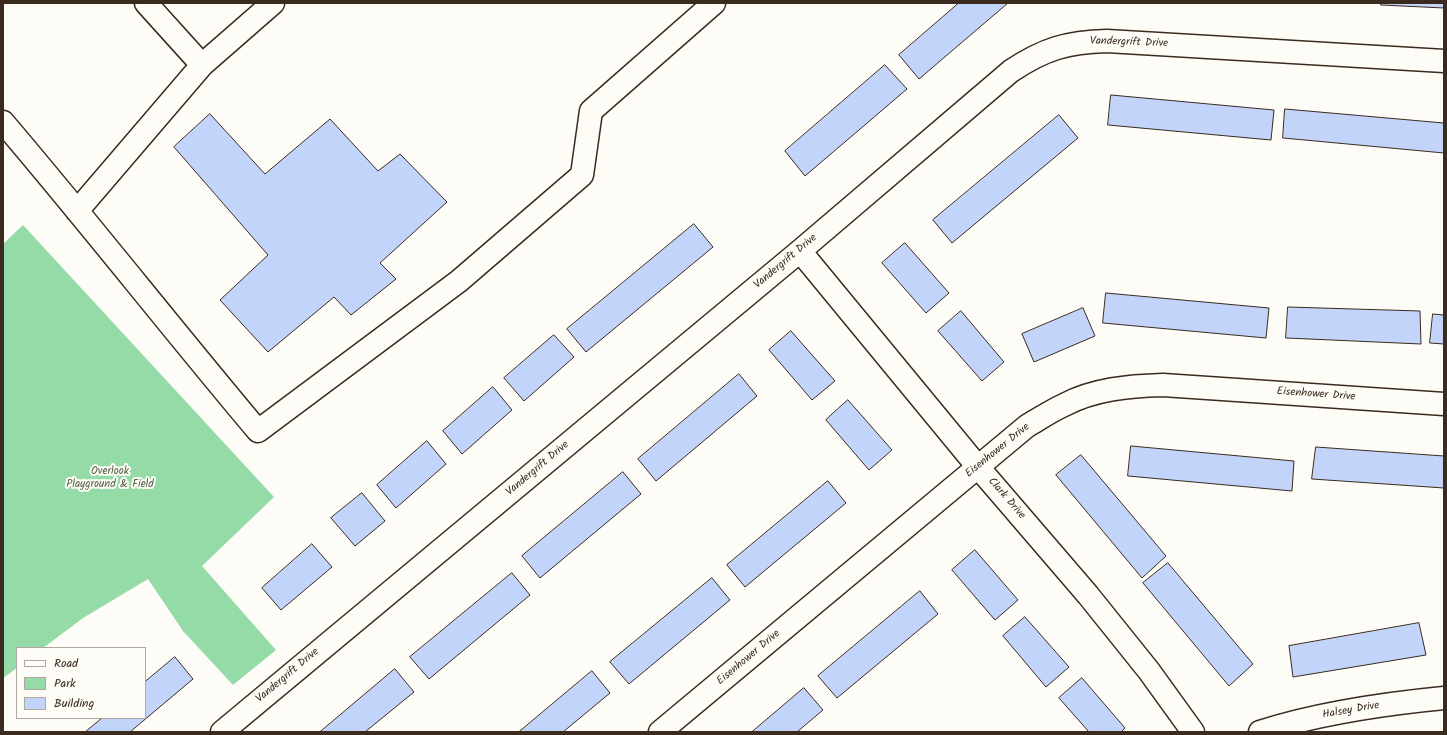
<!DOCTYPE html>
<html>
<head>
<meta charset="utf-8">
<style>
  body { margin:0 }
  #map { position:relative; width:1447px; height:735px; overflow:hidden; background:#fdfcf7; font-family:Kalam,sans-serif }
  canvas { display:block }
  .frame { position:absolute; inset:0; border:4px solid #3b2a1e; pointer-events:none }
  .legend { position:absolute; left:16px; top:647px; width:130px; height:72px; box-sizing:border-box; background:#fdfcf7; border:1px solid #afa8a0; margin:0; padding:5px 7px; list-style:none; font-size:12px; color:#3b2a1e }
  .legend li { display:flex; align-items:center; gap:8px; height:20px }
  .legend b { width:20px; border:1px solid #afa8a0 }
</style>
</head>
<body>
<div id="map">
<canvas width="1447" height="735"></canvas>
<div class="frame"></div>
<ul class="legend">
<li><b style="height:5px;background:#fdfcf7"></b>Road</li>
<li><b style="height:11px;background:#95dba8"></b>Park</li>
<li><b style="height:11px;background:#c2d4fa"></b>Building</li>
</ul>
</div>
<script>
const context = document.querySelector('canvas').getContext('2d');
context.lineJoin = 'round';
function fillPath(path, color) { context.fillStyle = color; context.fill(path, 'evenodd'); }
function strokePath(path, color, width, dash) { context.strokeStyle = color; context.lineWidth = width; context.lineCap = dash ? 'butt' : 'round'; context.setLineDash(dash || []); context.stroke(path); }
function drawText(font, color, halo, rows, align = 'center') {
  context.font = font + ' Kalam,sans-serif'; context.lineWidth = 4; context.setLineDash([]); context.textBaseline = 'middle'; context.strokeStyle = halo; context.fillStyle = color; for (const [text, x, y, turn = 0] of rows) {
    context.save(); context.translate(x, y); context.rotate((+turn || 0) * Math.PI / 180); context.textAlign = isNaN(turn) ? turn : align; if (halo) context.strokeText(text, 0, 0); context.fillText(text, 0, 0); context.restore();
  }
}
const green = new Path2D(`
  M23 225 274 497 202 566 276 650 233 685 183 631 148 579 83 618 43 648H17V668L3 678V244Z`);
const building = new Path2D(`
  M959 3H1008L919 79 899 55Z
  M1381 3H1444V8L1381 5Z
  M885 65 907 89 805 176 785 151Z
  M1111 95 1274 110 1271 140 1108 125Z
  M1285 109 1444 123V153L1283 138Z
  M210 114 265 174 330 119 378 171 400 154 447 202 380 263 396 279 351 315 334 297 268 352 220 300 268 255 174 147Z
  M1059 115 1078 138 952 243 933 220Z
  M694 224 713 247 586 352 567 329Z
  M905 243 949 293 926 313 882 263Z
  M1106 293 1269 308 1266 338 1103 323Z
  M1288 307 1420 311 1421 344 1286 338Z
  M1083 308 1095 336 1034 362 1022 334Z
  M961 311 1004 362 982 381 938 331Z
  M1433 314 1444 315V344L1430 343Z
  M791 331 835 381 812 400 769 350Z
  M554 335 574 357 524 401 504 378Z
  M739 374 757 396 656 481 638 459Z
  M493 387 512 410 462 454 443 431Z
  M848 400 892 450 869 470 826 420Z
  M427 441 446 464 396 508 377 485Z
  M1131 446 1294 461 1292 491 1128 476Z
  M1316 447 1444 456V488L1312 479Z
  M1081 455 1166 556 1142 578 1056 475Z
  M623 472 641 494 540 578 522 556Z
  M828 481 846 503 745 587 727 565Z
  M362 493 385 521 355 546 331 518Z
  M312 544 332 567 281 610 262 588Z
  M975 550 1018 600 995 620 952 570Z
  M1168 563 1253 664 1229 686 1143 583Z
  M512 573 530 595 429 679 410 657Z
  M712 578 730 600 629 684 610 662Z
  M920 591 938 614 837 698 818 676Z
  M1025 617 1069 667 1046 687 1003 636Z
  M1419 623 1426 655 1293 677 1289 646Z
  M175 657 193 679 130 732H85L102 718H145V682Z
  M395 669 414 692 365 732H320Z
  M592 671 610 693 563 732H519Z
  M1082 678 1125 728 1121 732H1089L1059 698Z
  M804 688 823 710 797 732H752Z`);
const minor = new Path2D(`
  M146 3 202 65
  M3 122C90 224 172 329 258 431L459 281 582 175 591 111 714 3
  M77 211 202 65 273 3
  M800 251 978 467 1088 595 1149 671 1193 732
  M222 732 800 251 1011 71C1044 49 1067 42 1107 41L1444 61
  M660 732 1027 426C1039 419 1051 411 1064 405 1094 389 1129 386 1163 385L1444 404
  M1260 732C1319 713 1382 704 1444 698`);
const streetNames = [
  ["Vandergrift Drive",1129,43,2],
  ["Vandergrift Drive",786,262,-40],
  ["Eisenhower Drive",1316,395,4],
  ["Eisenhower Drive",998,451,-39],
  ["Vandergrift Drive",538,469,-40],
  ["Clark Drive",1006,499,49],
  ["Eisenhower Drive",749,658,-40],
  ["Vandergrift Drive",288,676,-40],
  ["Halsey Drive",1351,711,-10]
];
const parkNames = [
  ["Overlook",110,472],
  ["Playground & Field",110,485]
];
fillPath(green, '#95dba8');
fillPath(building, '#c2d4fa');
strokePath(building, '#3b2a1e', 1);
strokePath(minor, '#3b2a1e', 25);
strokePath(minor, '#fdfcf7', 22);
drawText('11px', '#3b2a1e', '#fdfcf7', streetNames);
drawText('11px', '#565f47', '#fdfcf7', parkNames);
</script>
</body>
</html>
